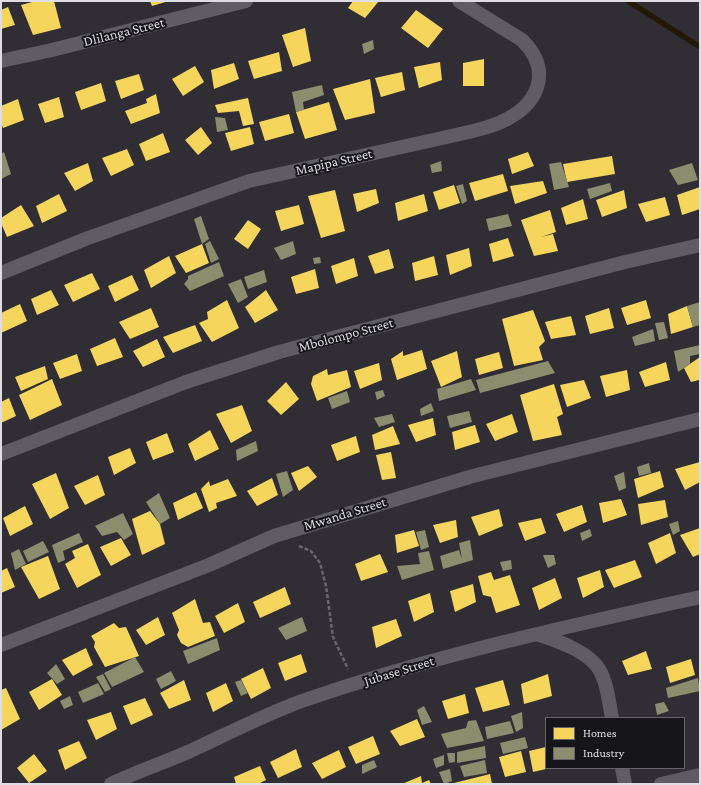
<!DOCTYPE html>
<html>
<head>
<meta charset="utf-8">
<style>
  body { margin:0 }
  #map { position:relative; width:701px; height:785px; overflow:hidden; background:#302e34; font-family:"Crimson Pro",serif }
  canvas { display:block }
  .frame { position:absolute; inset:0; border:2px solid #dedde3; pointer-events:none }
  .legend { position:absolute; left:545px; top:717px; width:140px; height:52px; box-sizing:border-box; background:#16151a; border:1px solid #66656a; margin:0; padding:5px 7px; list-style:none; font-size:12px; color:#dedde3 }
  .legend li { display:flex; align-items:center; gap:8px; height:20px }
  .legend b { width:20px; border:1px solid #66656a }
</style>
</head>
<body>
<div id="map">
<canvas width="701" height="785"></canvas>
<div class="frame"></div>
<ul class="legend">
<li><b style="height:11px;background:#f6d55c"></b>Homes</li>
<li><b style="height:11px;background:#8c8c6e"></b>Industry</li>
</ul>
</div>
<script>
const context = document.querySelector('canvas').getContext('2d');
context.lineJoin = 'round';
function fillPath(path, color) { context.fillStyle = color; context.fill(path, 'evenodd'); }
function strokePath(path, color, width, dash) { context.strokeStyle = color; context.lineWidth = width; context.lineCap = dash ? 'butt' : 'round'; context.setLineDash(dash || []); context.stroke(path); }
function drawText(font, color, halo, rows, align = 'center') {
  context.font = font + ' "Crimson Pro",serif'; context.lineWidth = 4; context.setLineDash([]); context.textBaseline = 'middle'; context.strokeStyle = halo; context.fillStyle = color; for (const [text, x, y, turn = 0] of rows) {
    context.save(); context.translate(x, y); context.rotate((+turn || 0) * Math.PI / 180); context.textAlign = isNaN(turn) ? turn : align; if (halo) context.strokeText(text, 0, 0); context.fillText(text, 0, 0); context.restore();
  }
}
const homes = new Path2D(`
  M36 1H54L61 28 33 35 21 5Z
  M150 1H169L152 6Z
  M353 1H379L365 18 348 8Z
  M8 7 15 25 1 29V10Z
  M416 10 443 29 428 48 401 28Z
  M305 28 311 61 293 67 282 35Z
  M279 52 282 71 254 79 248 61Z
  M484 59V86H463V63Z
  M440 62 442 80 419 88 414 67Z
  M234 63 239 79 214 89 211 70Z
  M195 66 204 82 183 96 172 79Z
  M402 72 405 90 381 97 375 78Z
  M139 74 144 90 121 99 115 81Z
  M370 79 375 113 345 120 333 89Z
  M101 83 106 101 81 110 75 92Z
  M156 94 160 113 131 124 125 111 147 103 146 99Z
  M59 97 64 117 45 123 38 104Z
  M248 98 254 124 243 126 239 111 218 113 215 105Z
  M18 99 24 120 3 128 1 123V106Z
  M329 102 337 130 305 139 296 112Z
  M289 114 294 133 265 141 259 122Z
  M201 127 212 143 198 155 185 140Z
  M250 127 254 144 231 151 225 133Z
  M163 133 170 152 146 161 139 144Z
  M127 149 134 165 111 176 102 158Z
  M528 152 534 166 512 174 508 159Z
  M612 156 615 174 567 182 563 164Z
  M88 163 93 181 75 191 64 173Z
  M503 174 508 191 475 201 469 183Z
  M543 181 547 193 515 204 510 186Z
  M454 185 460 203 439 210 433 192Z
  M700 187V209L682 215 677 195Z
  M376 189 379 203 357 212 353 194Z
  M335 190 345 231 321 238 308 196Z
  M624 190 627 208 602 217 596 200Z
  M59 194 67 211 42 223 36 206Z
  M424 194 428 211 398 221 395 203Z
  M665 197 670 215 646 222 638 204Z
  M583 199 588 219 566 225 561 208Z
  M21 205 34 226 7 237 1 223V218Z
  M299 205 304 224 281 231 275 211Z
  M550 210 556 232 541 237 553 234 558 251 534 256 521 220Z
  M248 220 261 229 248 249 234 239Z
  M508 238 514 256 493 262 489 244Z
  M202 244 209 263 186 273 175 256Z
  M469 248 472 266 450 275 446 255Z
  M389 249 394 268 375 274 368 256Z
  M169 256 176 273 151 288 144 270Z
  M434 256 438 275 415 281 412 263Z
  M354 258 358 276 336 284 331 266Z
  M315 269 319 288 296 294 291 277Z
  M92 273 100 289 73 302 64 285Z
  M132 275 139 290 115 302 108 286Z
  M51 290 59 305 37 315 31 299Z
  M266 290 278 310 255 323 245 307Z
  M227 300 239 328 212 342 199 323 208 319 207 312Z
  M646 300 651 318 627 325 621 308Z
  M20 304 27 321 1 333V313Z
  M687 306 693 327 671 334 668 314Z
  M151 308 159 327 130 339 119 322Z
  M609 308 614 328 590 334 585 316Z
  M533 310 545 341 539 347 543 360 514 366 502 319Z
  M571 316 576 335 551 339 545 322Z
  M195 325 202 341 173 353 163 337Z
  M115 338 123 357 97 366 90 349Z
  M157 339 165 357 143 367 133 351Z
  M422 350 427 369 397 380 391 359 403 351V356Z
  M457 351 462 377 441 387 431 361Z
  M499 352 503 368 479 375 475 359Z
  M77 354 82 371 60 379 53 363Z
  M700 357V381L699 380 691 382 684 368Z
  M666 362 670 380 645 387 639 372Z
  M379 363 382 380 360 389 354 371Z
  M45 366 48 379 21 391 15 377Z
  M327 369 328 375 347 370 351 387 317 401 311 384 313 376Z
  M627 370 630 390 606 397 600 376Z
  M52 379 62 405 30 420 19 395Z
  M584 380 591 398 567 407 560 385Z
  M286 382 299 399 281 415 267 401Z
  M554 384 563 414 557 417 562 435 533 441 520 395Z
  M9 398 16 416 1 423V402Z
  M242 405 252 431 231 443 216 414Z
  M512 414 518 432 495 441 486 424Z
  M433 418 436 435 416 442 408 425Z
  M475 425 480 442 455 450 452 432Z
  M393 426 400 444 375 450 372 435Z
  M210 430 219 449 195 461 188 444Z
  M167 433 174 452 153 460 146 442Z
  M356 436 360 452 337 461 331 445Z
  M130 448 136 463 114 475 108 457Z
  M391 452 396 478 382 480 376 455Z
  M700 462V482L685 490 675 469Z
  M308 466 317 477 299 491 291 473Z
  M660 471 664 487 638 498 634 479Z
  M56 473 69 508 50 519 32 484Z
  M98 475 105 495 85 505 74 486Z
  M272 478 278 495 257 506 247 491Z
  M228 479 237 496 216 503 217 508 209 512 201 489 209 481 210 486Z
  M196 492 203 508 178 520 173 503Z
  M621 499 627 515 603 523 599 503Z
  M665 500 668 517 641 525 638 504Z
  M582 505 587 522 564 532 556 514Z
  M25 506 33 524 10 536 3 518Z
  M499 509 503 526 479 536 471 517Z
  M150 511 160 524 165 544 142 555 132 519Z
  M541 518 546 533 525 541 518 523Z
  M456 520 458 537 440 543 433 525Z
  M700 528V554L693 557 680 535Z
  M414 530 419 546 397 553 395 535Z
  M670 533 676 553 656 564 648 543Z
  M121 538 131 555 111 566 100 547Z
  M88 544 101 575 77 588 65 564 75 558 72 551Z
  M380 554 388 572 361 581 355 564Z
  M48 556 60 589 39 599 21 567Z
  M635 560 642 577 614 588 605 570Z
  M7 568 15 587 1 593V571Z
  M600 570 604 587 583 598 577 578Z
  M491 572 494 580 510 575 520 605 496 613 491 597 483 595 478 576Z
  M555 578 562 598 539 610 532 588Z
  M473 584 476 602 455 612 450 591Z
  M285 587 291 604 260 618 253 602Z
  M430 593 434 612 414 622 408 601Z
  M195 599 203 623 210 622 215 636 188 647 181 643 177 635 179 630 172 613Z
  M238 603 245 622 224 633 215 616Z
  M158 617 165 635 146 645 136 630Z
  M396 619 402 636 376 648 372 627Z
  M114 623 119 628 126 627 139 656 105 667 94 647 95 642 91 636Z
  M86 648 93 665 73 676 62 660Z
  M646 651 652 669 628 675 622 661Z
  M301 654 307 672 285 681 278 663Z
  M691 659 695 675 670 683 666 667Z
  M263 668 271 688 251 699 241 679Z
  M548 674 552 696 524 704 521 684Z
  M52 679 62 695 39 710 29 692Z
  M184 680 191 700 169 709 160 693Z
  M503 680 510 705 483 712 475 688Z
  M226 683 233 701 213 712 206 693Z
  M6 688 20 719 1 730V690Z
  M465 694 469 713 448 719 442 701Z
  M145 698 153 715 131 725 123 706Z
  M111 712 117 729 96 740 87 720Z
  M417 719 425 737 400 746 390 731Z
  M373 736 380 754 356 764 348 747Z
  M79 741 87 758 65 770 58 750Z
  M546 747V769L533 772 529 751Z
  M296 749 302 767 278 778 270 762Z
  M339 750 346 767 322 779 312 763Z
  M521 751 526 772 505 777 499 757Z
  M34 754 47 771 29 783 17 768Z
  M260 766 266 780 258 784H236L234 777Z
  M490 774 492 784H454V783Z
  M421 776 422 783 429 780 431 784H402Z`);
const industry = new Path2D(`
  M373 40 374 49 364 54 362 44Z
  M322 85 324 95 303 102 304 110 296 112 292 92Z
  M215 117 225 118 228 130 217 132Z
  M4 152 11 174 1 179V154Z
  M441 161 442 171 432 173 430 165Z
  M561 162 569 187 554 190 549 164Z
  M692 163 698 180 678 185 669 170Z
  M610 183 612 191 590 199 587 189Z
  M463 184 467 201 462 204 456 186Z
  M508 214 512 226 489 231 486 219Z
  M201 216 209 239 202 244 194 219Z
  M210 241 219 259 211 263 205 244Z
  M293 241 296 254 281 260 274 248Z
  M320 257 321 263 314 264 313 258Z
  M219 262 224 276 190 291 184 284 188 279V276Z
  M264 270 267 282 248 289 244 277Z
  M241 279 248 297 238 303 228 284Z
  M700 302V325L693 327 687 306Z
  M664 322 668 338 659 340 655 323Z
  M653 329 655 341 635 346 632 337Z
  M700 345V354L690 356V364L678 372 674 351Z
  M548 361 555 373 480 393 476 380Z
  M471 379 476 390 439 401 437 389Z
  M383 390 385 396 377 400 375 392Z
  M347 391 350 402 332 409 328 398Z
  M431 403 434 411 421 416 420 409Z
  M469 411 472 422 450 428 447 416Z
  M392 414 395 422 379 427 374 418Z
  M256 441 258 451 237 461 236 450Z
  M649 463 651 473 639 476 637 467Z
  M287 471 293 490 283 497 276 474Z
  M624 472 626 488 619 491 614 476Z
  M159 493 170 518 160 524 146 502Z
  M123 513 133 534 124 540 117 532 102 536 95 526Z
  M678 521 680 531 673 535 669 524Z
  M590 529 592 536 582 541 580 533Z
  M425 530 429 547 421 550 416 532Z
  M79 533 83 542 63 551 65 560 58 563 52 545Z
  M470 540 473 560 443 569 440 556 459 550 462 559 459 543Z
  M43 541 49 552 28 562 23 551Z
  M19 549 26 564 15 570 11 553Z
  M429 551 434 570 402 580 397 566 420 564 418 553Z
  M543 555H554L556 564 548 568Z
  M511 560 512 569 503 571 500 562Z
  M302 617 307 631 286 640 278 628Z
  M217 638 220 650 188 664 183 651Z
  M135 657 144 672 112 687 104 673Z
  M56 664 65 679 57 684 47 673Z
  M171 671 176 681 161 689 156 679Z
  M103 674 111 689 105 692 96 677Z
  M698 678 700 691 668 698 666 688Z
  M241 680 248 693 241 696 235 682Z
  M98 683 104 694 83 703 78 692Z
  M70 696 73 705 64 709 60 701Z
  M664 702 669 711 657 715 655 704Z
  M424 706 432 722 422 725 417 710Z
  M522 712 523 728 516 732 511 716Z
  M476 720 484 741 447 748 441 734 466 728 468 721Z
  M510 721 514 733 487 739 485 727Z
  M525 737 528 748 503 754 500 743Z
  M485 746 486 758 457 763V752Z
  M447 753H455V762L449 763Z
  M444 755V765L436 768 433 759Z
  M374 760 377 767 362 774V765Z
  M485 760 487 773 464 777 460 766Z
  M450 769 452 781 444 784 439 772Z`);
const stream = new Path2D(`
  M628 1 700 47`);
const path = new Path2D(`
  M299 546 311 551 320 563 326 586 333 637 348 669`);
const minor = new Path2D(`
  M1 61 52 50 246 1
  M1 273 88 238 249 181 469 132C480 129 491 127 501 122 539 105 553 71 522 40L459 1
  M1 454 186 382 279 352 625 262 700 245
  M537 634C558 641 594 653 602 675 608 688 609 704 612 718
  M1 645 209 565 274 536 473 476 700 419
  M622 768 625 784
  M111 784C136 772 163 763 188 752 225 735 262 716 299 702 430 656 565 627 700 597
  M661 784 700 775`);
const streetNames = [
  ["Dlilanga Street",124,32,-14],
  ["Mapipa Street",334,162,-13],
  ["Mbolompo Street",346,335,-15],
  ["Mwanda Street",345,514,-17],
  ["Jubase Street",399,671,-17]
];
fillPath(homes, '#f6d55c');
fillPath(industry, '#8c8c6e');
strokePath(stream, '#211806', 5.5);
strokePath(path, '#69676e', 2.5, [4, 2]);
strokePath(minor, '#5f5c66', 14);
drawText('14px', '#dedde3', '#16151a', streetNames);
</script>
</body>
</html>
